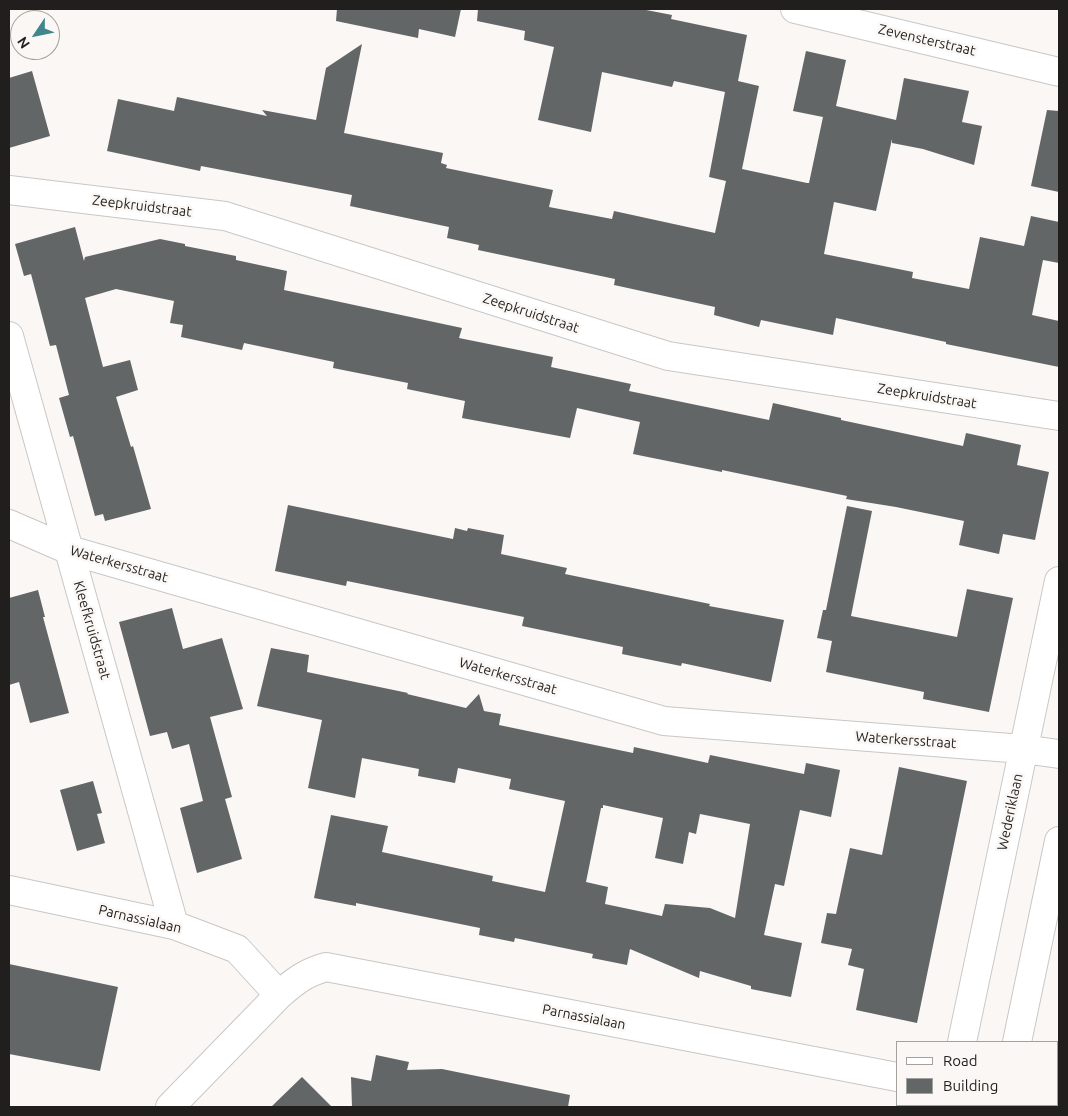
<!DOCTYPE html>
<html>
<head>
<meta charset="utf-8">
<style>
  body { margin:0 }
  #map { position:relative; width:1068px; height:1116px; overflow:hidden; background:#faf7f4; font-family:Ubuntu,sans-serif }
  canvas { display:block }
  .frame { position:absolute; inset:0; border:10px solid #201f1e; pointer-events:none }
  .legend { position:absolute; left:896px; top:1041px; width:162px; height:65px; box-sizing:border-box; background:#faf7f4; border:1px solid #a3a19e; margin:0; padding:6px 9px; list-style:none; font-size:15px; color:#201f1e }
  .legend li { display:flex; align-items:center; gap:10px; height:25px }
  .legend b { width:25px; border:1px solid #a3a19e }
  .north { position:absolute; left:10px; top:10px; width:50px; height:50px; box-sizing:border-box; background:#faf7f4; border:1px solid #a3a19e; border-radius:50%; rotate:236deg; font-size:14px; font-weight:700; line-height:20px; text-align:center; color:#201f1e }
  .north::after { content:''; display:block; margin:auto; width:18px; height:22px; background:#3f878c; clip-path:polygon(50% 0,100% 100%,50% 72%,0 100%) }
</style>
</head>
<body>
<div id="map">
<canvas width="1068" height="1116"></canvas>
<div class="frame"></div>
<ul class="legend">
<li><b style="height:6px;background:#fff"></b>Road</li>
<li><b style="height:14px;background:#626667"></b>Building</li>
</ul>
<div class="north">N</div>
</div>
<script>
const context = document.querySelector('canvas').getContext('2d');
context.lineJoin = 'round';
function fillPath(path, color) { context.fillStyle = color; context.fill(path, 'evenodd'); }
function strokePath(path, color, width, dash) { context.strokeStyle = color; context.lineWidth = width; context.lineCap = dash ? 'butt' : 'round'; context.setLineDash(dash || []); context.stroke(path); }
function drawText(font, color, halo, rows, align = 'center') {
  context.font = font + ' Ubuntu,sans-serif'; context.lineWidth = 5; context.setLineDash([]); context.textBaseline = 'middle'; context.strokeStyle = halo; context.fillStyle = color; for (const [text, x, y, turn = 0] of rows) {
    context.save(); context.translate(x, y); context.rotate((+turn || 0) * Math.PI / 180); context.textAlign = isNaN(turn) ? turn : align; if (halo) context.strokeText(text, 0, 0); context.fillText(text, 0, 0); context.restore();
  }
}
const building = new Path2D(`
  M337 9H461L455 37 419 29 418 38 336 21Z
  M478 9H641L672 15 671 19 747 35 738 81 759 86 742 169 807 183H809L823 117 793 111 806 51 846 60 836 106 896 120 904 78 969 91 962 122 982 126 974 165 923 149 892 143V139L876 211 834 202 824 254 913 272 912 278 969 289 980 237 1024 246 1031 216 1059 222V263L1043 260 1032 315 1059 321V367L946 344V342L836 318 833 335 761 320 759 327 714 315 715 307 614 285 615 279 478 250 479 245 447 238 449 227 350 206 352 195 201 166 200 171 107 151 118 99 174 111 177 97 267 116 262 110 316 120 326 68 362 44 344 133 443 153 441 163 447 165 446 168 553 190 549 207 612 219 614 211 715 233 726 181 709 177 725 92 674 81 672 87 602 72 591 132 538 120 554 47 524 40 525 31 477 21Z
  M32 71 50 136 9 148V78Z
  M1047 110 1059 111V192L1031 186Z
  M75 227 84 261 85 257 160 239 185 244V246L236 256V260L287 271 284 290 462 328 459 338 553 357 551 367 631 384 629 391 769 420 773 403 841 418V420L963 446 966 433 1021 445 1017 465 1049 472 1035 540 1003 534 999 554 959 545 964 521 896 507 846 499 847 496 722 470V472L633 454 640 422 577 408 570 438 462 418 465 401 407 389 408 383 333 368 334 362 244 343 242 350 181 337 183 325 170 323 174 301 116 289 85 298 103 367 130 360 138 390 116 397 131 447 133 446 151 509 105 521 103 514 95 516 73 436 70 437 59 398 69 395 56 345 50 346 31 274 24 276 15 244Z
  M288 505 453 539 455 528 467 531 468 528 504 535 501 554 567 568 565 574 710 604 709 606 784 620 771 682 682 663 681 666 622 654 623 647 522 626 524 617 347 581 346 586 275 571Z
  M847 506 872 511 851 616 957 637 967 589 1013 598 989 712 923 699 924 692 826 672 832 641 817 638 823 610H826Z
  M38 590 45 617H43L69 713 30 723 19 682 9 685V598Z
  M172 608 183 649 222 638 243 709 210 717 232 797 225 799 242 859 197 873 180 808 203 801 189 744 172 749 167 732 150 736 119 622Z
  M271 648 309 655 307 672 408 693 407 694 466 708 479 694 484 711 501 714 499 725 633 753 634 747 708 763 710 755 804 774 806 763 840 770 831 817 800 810 784 886 775 884 764 935 802 943 791 997 751 989V986L700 971 699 978 630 949 627 965 592 958 593 954 515 938 514 942 479 935 480 928 356 903V906L314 898 331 815 388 826 382 852 493 876 492 881 545 892 565 801 509 789 511 779 458 768 455 783 418 776 419 769 362 758 355 798 308 788 322 720 257 706ZM603 805 663 818 655 858 683 864 689 832 696 834 700 814 750 824 735 918 710 908 665 904 662 916 605 904 608 887 586 882 601 808H603Z
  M899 767 967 781 917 1023 856 1010 864 969 848 965 852 949 821 943 827 913 836 914 850 848 882 855Z
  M93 781 102 813 97 814 105 843 77 851 60 790Z
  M9 964 118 987 100 1071 9 1054Z
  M376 1055 409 1062 407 1070 442 1069 570 1095 568 1107H352L351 1077 371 1081Z
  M302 1077 332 1107H271Z`);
const minor = new Path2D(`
  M795 9 1059 72
  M9 190 225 216 668 356 1059 416
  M9 336 174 925
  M9 524 69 550 664 721 1023 749 1059 754
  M9 890 174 925 237 949 279 995
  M962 1042 1059 581
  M1017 1042 1059 841
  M1033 1105 1044 1107
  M170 1107 279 995C295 981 305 973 326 967L897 1077
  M972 1107 973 1105`);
const streetNames = [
  ["Zevensterstraat",927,40,13],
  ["Zeepkruidstraat",142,206,7],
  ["Zeepkruidstraat",531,313,18],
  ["Zeepkruidstraat",927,396,9],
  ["Waterkersstraat",119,564,16],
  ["Kleefkruidstraat",92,630,74],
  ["Waterkersstraat",508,676,16],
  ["Waterkersstraat",906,740,4],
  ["Wederiklaan",1010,812,-78],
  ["Parnassialaan",140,919,13],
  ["Parnassialaan",584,1017,11]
];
fillPath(building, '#626667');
strokePath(minor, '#cac7c4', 30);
strokePath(minor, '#fff', 28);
drawText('14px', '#201f1e', '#faf7f4', streetNames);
</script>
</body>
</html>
